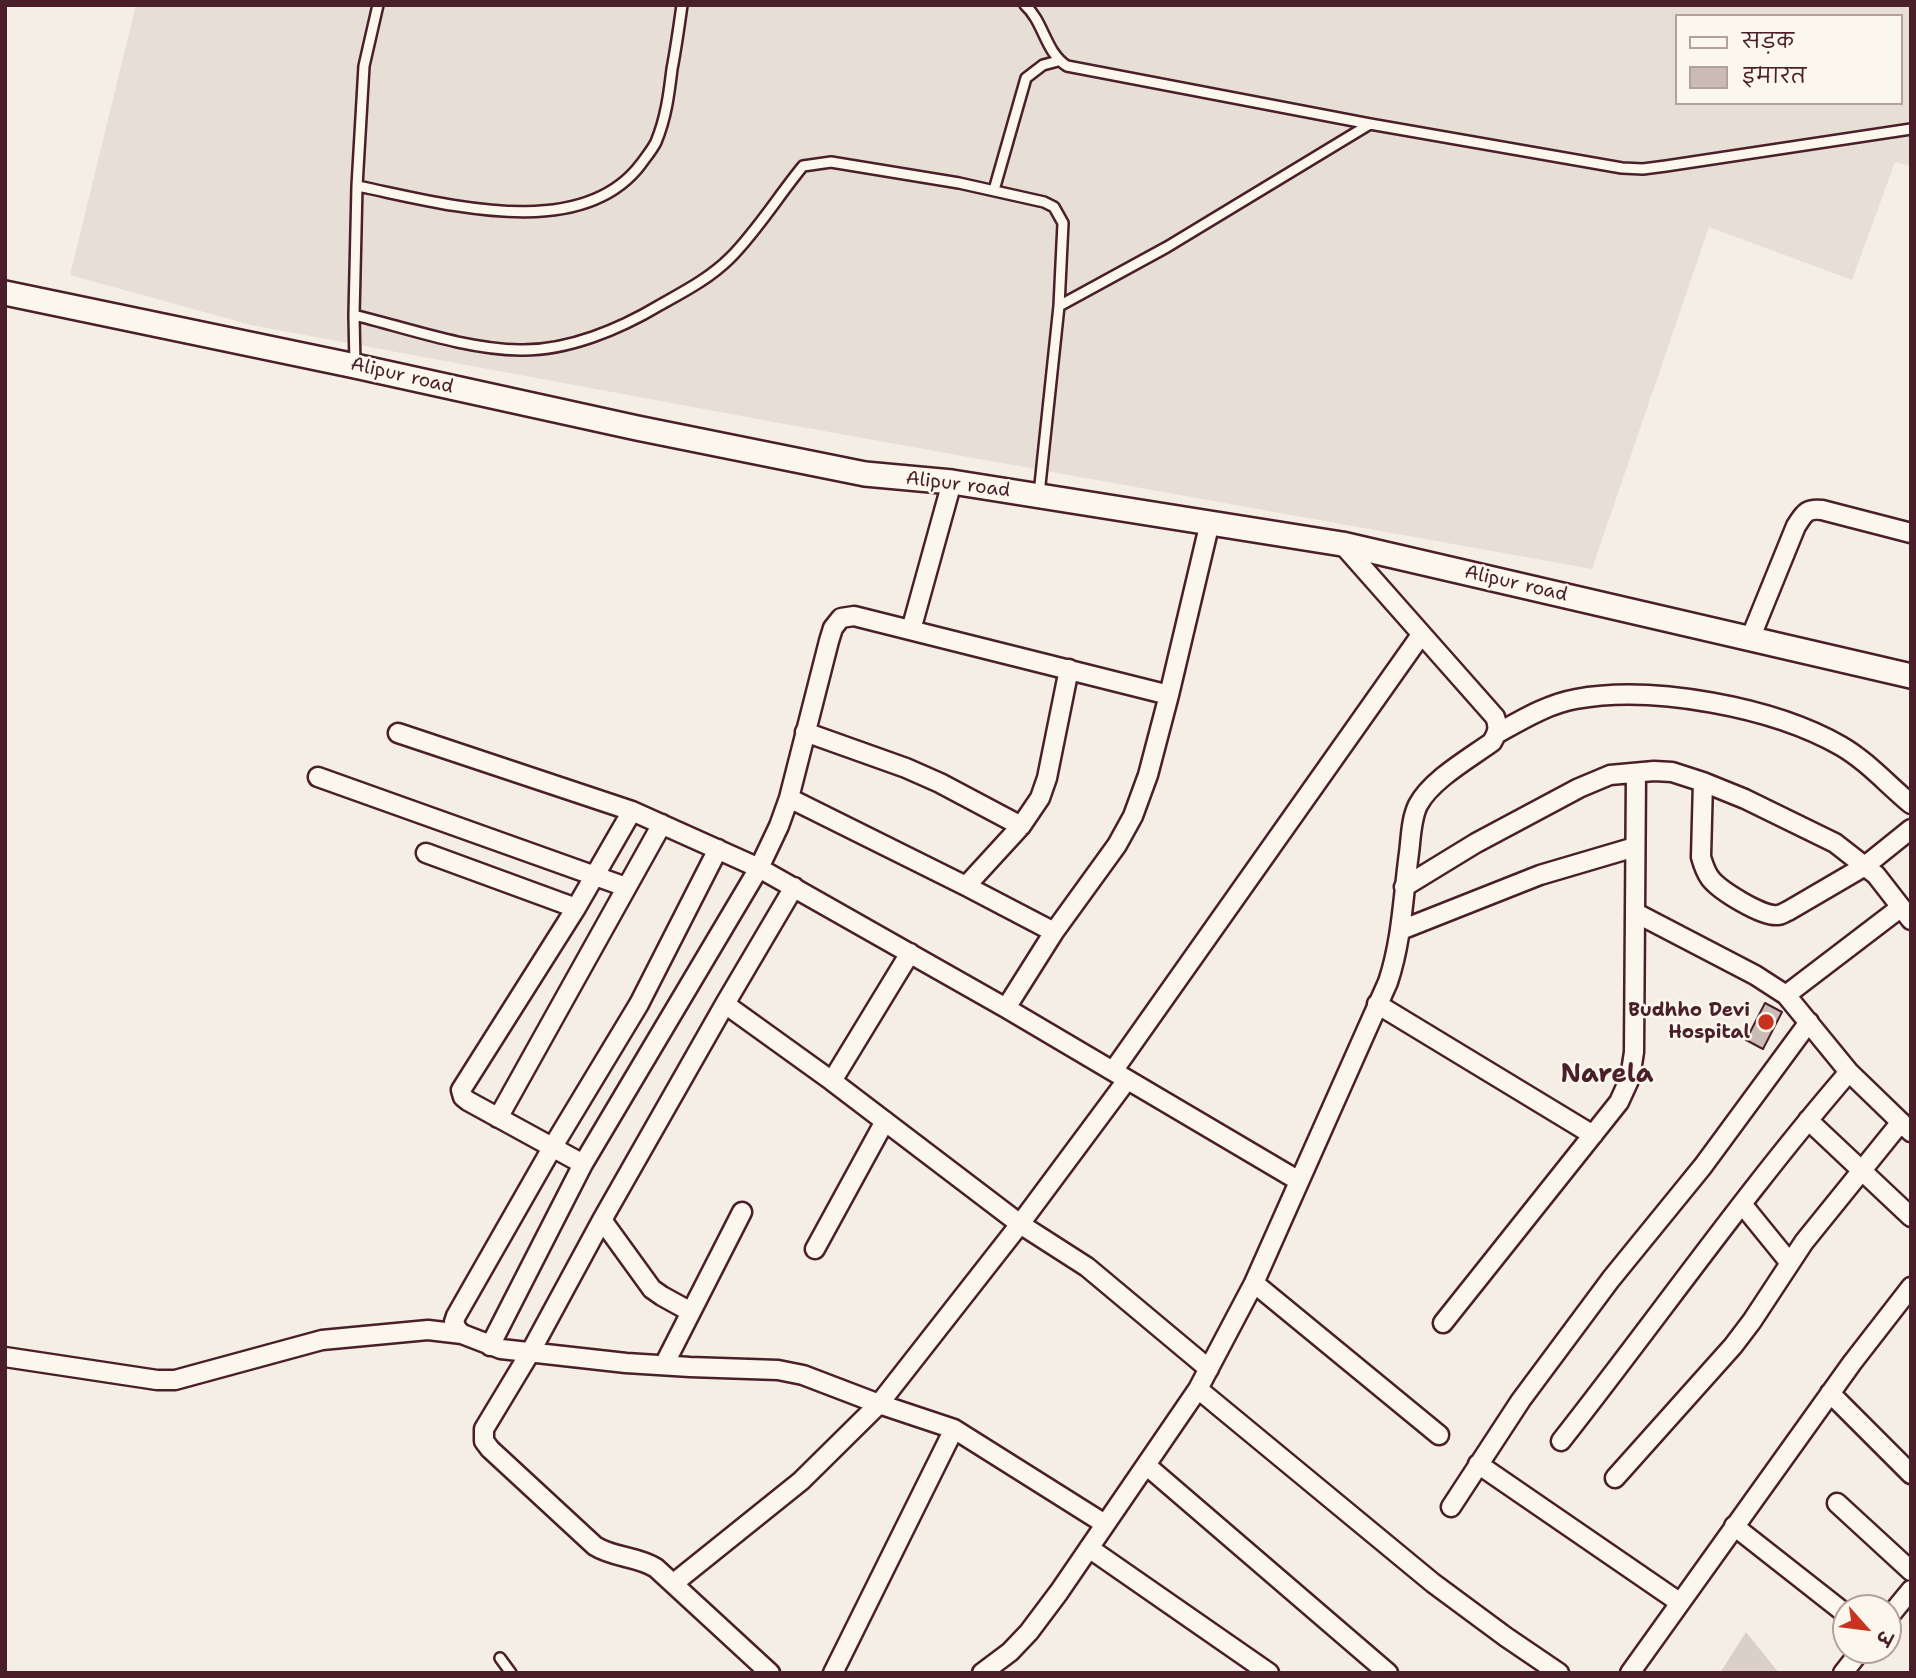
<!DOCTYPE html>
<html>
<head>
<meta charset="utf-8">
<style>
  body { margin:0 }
  #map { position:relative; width:1916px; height:1678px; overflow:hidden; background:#f4eee4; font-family:"Shantell Sans","Playpen Sans Deva",sans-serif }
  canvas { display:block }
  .frame { position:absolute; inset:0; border:7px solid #4a1f2b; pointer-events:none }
  .legend { position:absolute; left:1675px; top:14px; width:228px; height:91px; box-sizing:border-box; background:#fbf7ec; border:2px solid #b4a19f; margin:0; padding:9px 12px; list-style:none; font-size:21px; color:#4a1f2b }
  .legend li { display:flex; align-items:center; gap:14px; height:35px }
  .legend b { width:35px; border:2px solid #b4a19f }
  .north { position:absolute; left:1832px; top:1594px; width:70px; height:70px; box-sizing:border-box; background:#fbf7ec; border:2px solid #b4a19f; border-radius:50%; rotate:118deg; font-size:19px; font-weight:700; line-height:28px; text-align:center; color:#4a1f2b }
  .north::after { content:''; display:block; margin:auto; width:24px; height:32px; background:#c8321e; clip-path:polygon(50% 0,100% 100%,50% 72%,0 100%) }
</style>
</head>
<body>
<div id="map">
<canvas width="1916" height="1678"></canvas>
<div class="frame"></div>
<ul class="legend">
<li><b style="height:9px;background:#fbf7ec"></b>सड़क</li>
<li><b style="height:19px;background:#cabbb6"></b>इमारत</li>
</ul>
<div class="north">उ</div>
</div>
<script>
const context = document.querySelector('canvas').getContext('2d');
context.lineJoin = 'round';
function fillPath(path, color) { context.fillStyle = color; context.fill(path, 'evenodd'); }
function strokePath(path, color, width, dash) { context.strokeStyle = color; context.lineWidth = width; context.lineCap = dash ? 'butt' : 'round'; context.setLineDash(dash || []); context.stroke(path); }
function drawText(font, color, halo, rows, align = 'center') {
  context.font = font + ' "Shantell Sans",sans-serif'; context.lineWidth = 5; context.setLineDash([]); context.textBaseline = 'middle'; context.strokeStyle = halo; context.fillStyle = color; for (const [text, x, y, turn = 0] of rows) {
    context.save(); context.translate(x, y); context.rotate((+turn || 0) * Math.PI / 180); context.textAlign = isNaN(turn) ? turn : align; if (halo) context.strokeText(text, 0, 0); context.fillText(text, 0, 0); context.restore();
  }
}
const built = new Path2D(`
  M136 5H1911V166L1895 162 1852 280 1709 227 1592 569 779 423 251 325 70 275ZM1676 16H1900V103H1676Z`);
const green = new Path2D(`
  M1746 1632 1779 1673H1720Z`);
const building = new Path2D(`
  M1765 1003 1782 1012 1763 1049 1746 1040Z`);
const service = new Path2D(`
  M1025 5C1044 22 1045 52 1067 66L1370 124 1622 168 1643 169 1666 166 1911 129
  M357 186C439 202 580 245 641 164 646 157 652 150 656 142 666 118 669 94 672 69 676 48 679 27 682 5
  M994 190 1026 78 1043 65 1058 61
  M1059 306 1167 247 1370 124
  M354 315C407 328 465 349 520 350 568 351 620 329 660 305 685 291 710 278 730 258 757 231 779 195 803 166L831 162 959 183 1044 202 1054 207 1063 223 1059 306 1039 494
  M355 366 354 315 357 186 364 66 378 5
  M500 1658 511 1673`);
const minor = new Path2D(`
  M911 630 952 482
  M1750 639 1796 526C1804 514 1806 508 1822 510L1911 533
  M805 732 906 768 940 783 1021 826
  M398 733 632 811 759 868 1006 1008 1299 1181
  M1498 733C1523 719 1548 704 1576 699 1653 685 1773 707 1841 746 1867 761 1888 785 1911 804
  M318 777 626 887
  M1703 782 1701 857C1703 864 1705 871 1710 878 1719 890 1762 917 1778 915 1781 915 1785 912 1788 911L1865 866 1911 829
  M789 798 966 886 1054 932
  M718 849 639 1004 552 1148 456 1316 454 1322 457 1329 462 1334 501 1349 626 1363 690 1367 778 1370 803 1375 879 1404 954 1429 1105 1524
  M426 853 576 908
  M966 886 1021 826 1040 798 1047 778 1069 669
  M1404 887 1476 843 1579 788 1610 775 1654 771 1672 772 1703 782 1745 799 1835 843 1876 875 1911 920
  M1636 913 1755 975 1786 995 1849 1072 1911 1132
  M1401 930 1540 875 1635 847
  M1786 995 1900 908
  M725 1004 832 1081 1020 1224 1087 1267 1209 1369
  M1377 1004 1593 1135
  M1006 1008 1054 932 1117 845 1133 816 1148 775 1169 695 1210 522
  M1113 1071 1421 635
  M832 1081 910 953
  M498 1118 662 824
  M1808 1120 1911 1217
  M583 1164 468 1101 463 1097 461 1090 576 908 632 811
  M1742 1204 1790 1263
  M602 1220 652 1289 662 1296 691 1312
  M815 1249 885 1121
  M1254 1283 1439 1435
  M1443 1323 1619 1102 1630 1078 1634 1052 1636 773
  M490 1346 583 1164 759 868 779 826 789 798 829 641 833 628 841 618 854 616 1169 695
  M5 1357 157 1380H175L322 1340 428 1330 462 1334
  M664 1365 742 1212
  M1198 1389 1433 1583 1506 1637 1559 1673
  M1830 1393 1911 1474
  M1561 1441C1657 1319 1747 1190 1849 1072
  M1478 1464 1679 1602
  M1146 1465 1388 1673
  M1615 1478 1733 1346 1752 1321 1804 1242 1901 1122
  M1837 1503 1911 1571
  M1451 1507 1521 1400 1611 1279 1703 1166 1809 1022
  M1734 1526 1846 1614
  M1089 1548 1269 1673
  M674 1583 801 1481 879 1404 1020 1224 1127 1080
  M1888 1618 1911 1590
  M770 1673 656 1568C637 1556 614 1558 595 1546L490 1449 484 1441V1429L531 1351 602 1220 725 1004 794 887
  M833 1673 954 1429
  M982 1673 1010 1652 1029 1632 1059 1592 1198 1389 1254 1283 1388 982C1402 940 1403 897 1409 853 1411 838 1411 819 1418 805 1431 780 1470 758 1492 742 1498 732 1499 727 1495 717L1342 544
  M1630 1673 1852 1363 1911 1287
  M1843 1673 1861 1650`);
const tertiary = new Path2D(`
  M5 293 355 366 637 428 865 474 952 482 1342 544 1911 676`);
const markers = [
  [1766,1022,9,"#c8321e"]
];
const streetNames = [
  ["Alipur road",402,376,13],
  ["Alipur road",958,485,7],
  ["Alipur road",1516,584,13]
];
const poiNames = [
  ["Budhho Devi",1750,1011],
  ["Hospital",1750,1033]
];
const districtNames = [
  ["Narela",1607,1075]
];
fillPath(built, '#e7dfd6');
fillPath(green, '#dbd0c9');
fillPath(building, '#cabbb6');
strokePath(building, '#4a1f2b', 2);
strokePath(service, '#4a1f2b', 14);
strokePath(minor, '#4a1f2b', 23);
strokePath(tertiary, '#4a1f2b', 28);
strokePath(service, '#fbf7ec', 9);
strokePath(minor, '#fbf7ec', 18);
strokePath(tertiary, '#fbf7ec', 23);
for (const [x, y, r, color] of markers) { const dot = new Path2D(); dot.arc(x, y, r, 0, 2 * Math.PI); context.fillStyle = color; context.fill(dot); strokePath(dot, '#fbf7ec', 2.5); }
drawText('19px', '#4a1f2b', '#fbf7ec', streetNames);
drawText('bold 19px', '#4a1f2b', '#fbf7ec', poiNames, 'right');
drawText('bold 26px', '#4a1f2b', '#fbf7ec', districtNames);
</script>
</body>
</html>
